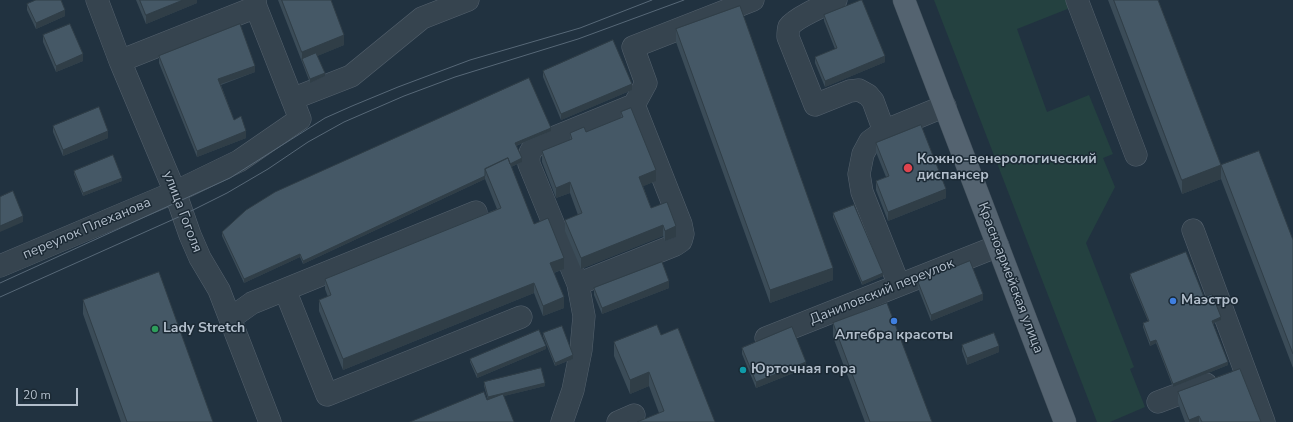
<!DOCTYPE html>
<html>
<head>
<meta charset="utf-8">
<style>
  body { margin:0 }
  #map { position:relative; width:1293px; height:422px; overflow:hidden; background:#213240; font-family:"Nunito Sans",sans-serif }
  canvas { display:block }
  .scale { position:absolute; left:16px; top:388px; width:62px; height:18px; box-sizing:border-box; border:2px solid #b2becb; border-top:0; padding-left:5px; font-size:12px; line-height:14px; white-space:nowrap; color:#b2becb; -webkit-text-stroke:3px #1b2934; paint-order:stroke }
</style>
</head>
<body>
<div id="map">
<canvas width="1293" height="422"></canvas>
<div class="scale">20 m</div>
</div>
<script>
const context = document.querySelector('canvas').getContext('2d');
context.lineJoin = 'round';
function fillPath(path, color) { context.fillStyle = color; context.fill(path, 'evenodd'); }
function strokePath(path, color, width, dash) { context.strokeStyle = color; context.lineWidth = width; context.lineCap = dash ? 'butt' : 'round'; context.setLineDash(dash || []); context.stroke(path); }
function drawText(font, color, halo, rows, align = 'center') {
  context.font = font + ' "Nunito Sans",sans-serif'; context.lineWidth = 3; context.setLineDash([]); context.textBaseline = 'middle'; context.strokeStyle = halo; context.fillStyle = color; for (const [text, x, y, turn = 0] of rows) {
    context.save(); context.translate(x, y); context.rotate((+turn || 0) * Math.PI / 180); context.textAlign = isNaN(turn) ? turn : align; if (halo) context.strokeText(text, 0, 0); context.fillText(text, 0, 0); context.restore();
  }
}
const green = new Path2D(`
  M934 0H1073L1075 6 1017 29 1047 112 1089 95 1113 154 1103 158 1115 187 1086 243 1134 367 1130 369 1145 407 1110 422H1097Z`);
const minor = new Path2D(`
  M97 0 120 61 175 192 190 235 200 258 219 290 270 422
  M836 0C825 5 795 18 789 27 788 30 788 33 788 37L815 105 850 91 859 90 868 95 873 101 884 131
  M1077 0 1136 155
  M120 61 256 7
  M292 99 351 76 422 18 468 0
  M1193 230 1264 422
  M0 266 175 192 239 161 300 119 256 7 255 0
  M578 284 675 245 681 241 683 234 681 224 634 105
  M899 285 862 192 859 174 863 154 870 141 884 131 945 106
  M285 290 327 395 521 317
  M231 318 252 303 476 212
  M766 338 998 246
  M1158 402 1206 384
  M562 422 573 390 581 350 584 316 578 284 529 164C528 154 530 150 538 144L634 105 646 83 633 47 753 0
  M618 422 634 415`);
const major = new Path2D(`
  M904 0 1065 422`);
const tram = new Path2D(`
  M0 283 230 178 325 118 352 106 398 87 470 60 580 28 652 0
  M0 297 183 215 227 193 268 169 308 142 344 122 404 96 455 77 578 39 684 0`);
const wall = new Path2D(`
  M136 0H197V3L146 24Z
  M278 0H331L344 45 317 56 325 76 310 83 302 62Z
  M1108 0H1158L1221 165 1293 240V368L1221 179 1182 194Z
  M27 4 65 16 36 29 27 10Z
  M824 15 885 62 825 87 815 63V57L835 49 824 21Z
  M676 29 833 280 770 303 676 42Z
  M43 35 83 61 56 72 43 42Z
  M159 56 255 72 221 85 234 120 246 138 197 157 159 63Z
  M543 71 632 90 561 120 543 77Z
  M621 112 656 181 643 186 651 208 676 237 665 241 663 236 581 269 565 231V220L578 215 570 193 556 198 542 162V151L570 140V133L586 132 621 118Z
  M53 126 108 138 63 156 53 132Z
  M551 131 516 146 522 162 511 167 534 224 564 269 554 273 564 308 543 316 534 293 343 370 319 311V300L328 297 325 289V279L497 209 485 179 303 264 300 257 244 283 222 236V232Z
  M876 143 946 198 888 221 876 190V181L886 177 876 152Z
  M74 171 122 181 83 196 74 174Z
  M833 213 883 276 862 285 833 217Z
  M1130 274 1204 297 1221 320 1213 324 1228 365 1173 387 1156 343 1150 346 1143 327V323L1148 321 1130 278Z
  M918 282 983 300 931 321 918 288Z
  M594 288H669L602 314 594 295Z
  M83 300 213 422H121L83 314Z
  M833 323 932 422H865L833 337Z
  M543 333 573 359 555 366 543 336Z
  M661 335 715 422 659 413 649 386 630 394 614 356V342Z
  M962 345 999 352 967 365 962 351Z
  M742 348 806 368 756 388 742 354Z
  M546 349 477 378 470 362V359Z
  M484 382 545 386 487 400H488L484 386Z
  M1178 392 1261 422H1185L1178 403Z`);
const shadedWall = new Path2D(`
  M183 0H197V3L146 24V15Z
  M65 10V16L36 29V23Z
  M344 35V45L303 62 302 59V52Z
  M83 54V61L56 72V66Z
  M885 56V62L825 87V81Z
  M255 66V72L218 85V79Z
  M325 73V76L310 83V79Z
  M632 84V90L561 120V114Z
  M551 128V131L515 146V143Z
  M108 131V138L63 156V150Z
  M246 131V138L197 157V151Z
  M522 158V162L488 177 487 175Z
  M1221 165V179L1182 194V180Z
  M656 170V181L639 188V177Z
  M485 176V179L303 264V261Z
  M122 178V181L83 196V193Z
  M570 182V193L556 198V188Z
  M946 189V198L888 221V212Z
  M23 216V222L0 232V226Z
  M663 225V236L581 269V258Z
  M676 226V237L665 241V231Z
  M300 254V257L244 283V279Z
  M564 258V269L550 274V263Z
  M833 268V280L770 303V290Z
  M883 273V276L862 285V282Z
  M669 281V288L602 314V308Z
  M534 283V293L343 370V359Z
  M983 294V300L931 321V315Z
  M564 297V308L543 316V306Z
  M1221 317V320L1212 324V321Z
  M1156 340V343L1150 346V342Z
  M546 346V349L477 378V374Z
  M999 346V352L967 365V358Z
  M573 355V359L555 366V363Z
  M806 362V368L756 388V382Z
  M1228 362V365L1173 387V384Z
  M649 372V386L630 394V380Z
  M545 383V386L488 400V397Z
  M1199 416V422H1189V420Z`);
const building = new Path2D(`
  M36 0H61L65 10 36 23 27 4Z
  M140 0H183L146 15Z
  M282 0H331L344 35 302 52Z
  M861 0H862L885 56 825 81 815 57 837 48 824 15Z
  M1114 0H1158L1221 165 1182 180Z
  M740 6 833 268 770 290 676 29Z
  M70 24 83 54 56 66 43 35Z
  M240 24 255 66 218 79 234 120 241 116 246 131 197 151 159 56Z
  M613 40 632 84 561 114 543 71Z
  M316 53 325 73 310 79 302 59Z
  M529 78 551 128 515 143 522 158 510 164 508 158 485 169V176L303 261 300 254 244 279 222 232 246 210 275 192Z
  M99 107 108 131 63 150 53 126Z
  M631 108 656 170 639 177 651 208 667 202 676 226 665 231 663 225 581 258 565 220 582 213 570 182 556 188 542 151 572 139 570 133 584 127 586 132 623 117 621 112Z
  M921 125 946 189 888 212 876 181 889 176 876 143Z
  M1259 151 1293 240V354L1221 165Z
  M113 155 122 178 83 193 74 171Z
  M508 158 534 224 548 218 564 258 550 263 564 297 543 306 534 283 343 359 319 300 331 295 325 279 501 208 485 169Z
  M13 191 23 216 0 226V197Z
  M854 205 883 273 862 282 833 213Z
  M1186 252 1204 297 1212 294 1221 317 1212 321 1228 362 1173 384 1156 340 1150 342 1143 323 1149 321 1130 274Z
  M970 261 983 294 931 315 918 282Z
  M662 262 669 281 602 308 594 288Z
  M159 272 213 422H127L83 300Z
  M887 303 932 422H870L833 323Z
  M657 325 661 335 678 328 715 422H637L664 411 649 372 630 380 614 342Z
  M562 326 573 355 555 363 543 333Z
  M792 327 806 362 756 382 742 348Z
  M539 330 546 346 477 374 470 359Z
  M994 333 999 346 967 358 962 345Z
  M541 368 545 383 488 397 484 382Z
  M1240 369 1261 422H1202L1199 416 1189 420 1178 392Z
  M484 392 487 400 503 394 514 422H410Z`);
const markers = [
  [908,168,5,"#e0444e"],
  [1173,301,4,"#3f7fe0"],
  [894,321,4,"#3f7fe0"],
  [155,329,4,"#2e9e5b"],
  [743,370,4,"#0f9aa8"]
];
const poiNames = [
  ["Кожно-венерологический",917,160],
  ["диспансер",917,176],
  ["Маэстро",1181,301],
  ["Lady Stretch",163,329],
  ["Алгебра красоты",894,336,"center"],
  ["Юрточная гора",751,370]
];
const streetNames = [
  ["улица Гоголя",182,212,69],
  ["переулок Плеханова",87,229,-23],
  ["Красноармейская улица",1010,278,69],
  ["Даниловский переулок",882,292,-22]
];
fillPath(green, '#244140');
strokePath(minor, '#54616d', 23);
strokePath(major, '#3f4d58', 23);
strokePath(minor, '#36444f', 22);
strokePath(major, '#546370', 22);
strokePath(tram, '#576877', 1);
fillPath(wall, '#3b4c58');
fillPath(shadedWall, '#303e47');
fillPath(building, '#455866');
strokePath(building, '#303e47', 1);
for (const [x, y, r, color] of markers) { const dot = new Path2D(); dot.arc(x, y, r, 0, 2 * Math.PI); context.fillStyle = color; context.fill(dot); strokePath(dot, '#1b2934', 1.5); }
drawText('bold 14px', '#b2becb', '#1b2934', poiNames, 'left');
drawText('14px', '#b2becb', '#1b2934', streetNames);
</script>
</body>
</html>
